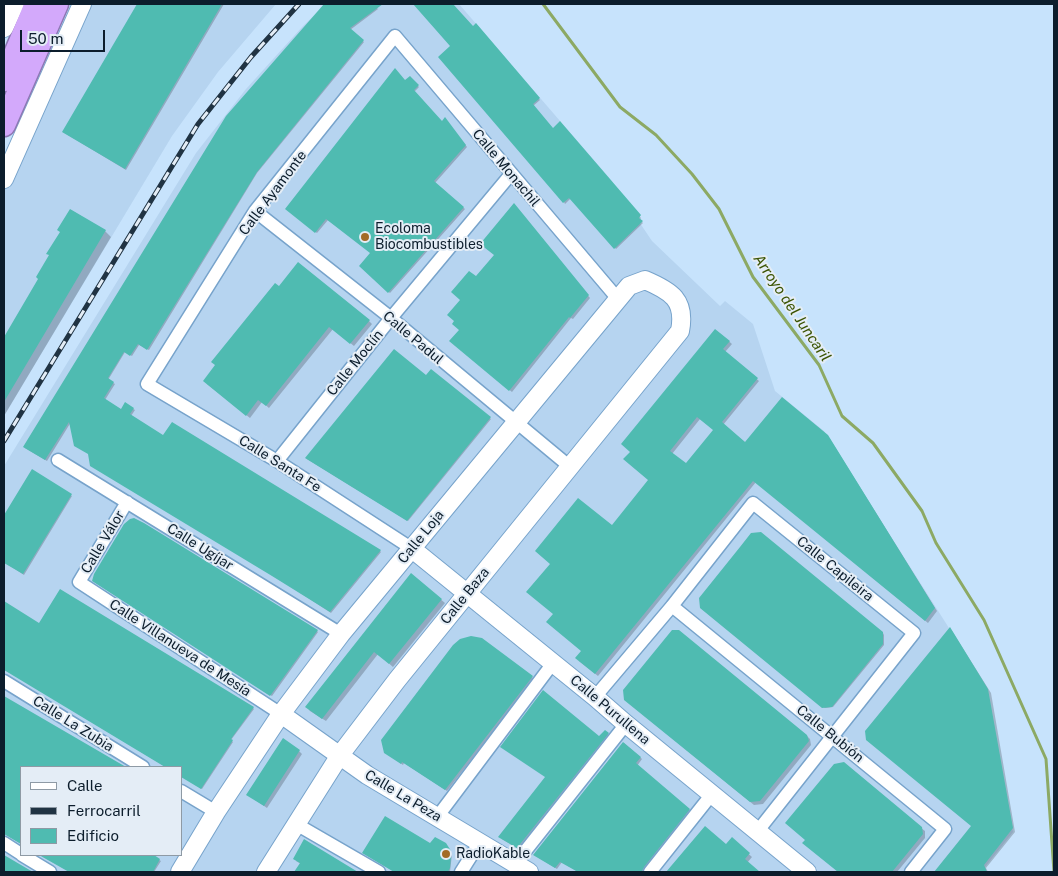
<!DOCTYPE html>
<html>
<head>
<meta charset="utf-8">
<style>
  body { margin:0 }
  #map { position:relative; width:1058px; height:876px; overflow:hidden; background:#c7e3fc; font-family:"Public Sans",sans-serif }
  canvas { display:block }
  .frame { position:absolute; inset:0; border:5px solid #0c1d2c; pointer-events:none }
  .legend { position:absolute; left:20px; top:766px; width:162px; height:90px; box-sizing:border-box; background:#e4edf6; border:1px solid #8e9aa5; margin:0; padding:6px 9px; list-style:none; font-size:15px; color:#0c1d2c }
  .legend li { display:flex; align-items:center; gap:10px; height:25px }
  .legend b { width:25px; border:1px solid #8e9aa5 }
  .scale { position:absolute; left:20px; top:30px; width:85px; height:22px; box-sizing:border-box; border:2px solid #0c1d2c; border-top:0; padding-left:6px; font-size:15px; line-height:18px; white-space:nowrap; color:#0c1d2c; -webkit-text-stroke:4px #e4edf6; paint-order:stroke }
</style>
</head>
<body>
<div id="map">
<canvas width="1058" height="876"></canvas>
<div class="frame"></div>
<ul class="legend">
<li><b style="height:6px;background:#fff"></b>Calle</li>
<li><b style="height:6px;background:#203343"></b>Ferrocarril</li>
<li><b style="height:14px;background:#4fbbb1"></b>Edificio</li>
</ul>
<div class="scale">50 m</div>
</div>
<script>
const context = document.querySelector('canvas').getContext('2d');
context.lineJoin = 'round';
function fillPath(path, color) { context.fillStyle = color; context.fill(path, 'evenodd'); }
function strokePath(path, color, width, dash) { context.strokeStyle = color; context.lineWidth = width; context.lineCap = dash ? 'butt' : 'round'; context.setLineDash(dash || []); context.stroke(path); }
function drawText(font, color, halo, rows, align = 'center') {
  context.font = font + ' "Public Sans",sans-serif'; context.lineWidth = 4; context.setLineDash([]); context.textBaseline = 'middle'; context.strokeStyle = halo; context.fillStyle = color; for (const [text, x, y, turn = 0] of rows) {
    context.save(); context.translate(x, y); context.rotate((+turn || 0) * Math.PI / 180); context.textAlign = isNaN(turn) ? turn : align; if (halo) context.strokeText(text, 0, 0); context.fillText(text, 0, 0); context.restore();
  }
}
const built = new Path2D(`
  M88 4H276L218 72 172 136 4 416V189Z
  M326 4H459L611 180 652 241 720 306 725 301 753 324 775 391 824 431 987 688 1013 832 985 867 987 872H4V466L196 153 246 89 303 26ZM21 767H181V855H21Z`);
const shadow = new Path2D(`
  M138 4H224L126 170 63 132Z
  M326 4H373L378 9 350 30 364 42 257 173 149 350 139 345 132 356 125 352 108 380 115 384 105 400 122 410 126 404 135 410 131 416 164 437 380 551 381 552 331 613 89 454 71 422 47 461 25 448Z
  M414 4H450L473 28 477 26 540 100 533 106 553 129 560 123 641 218 640 220 643 223 616 249 571 198 565 204 564 202 440 57 452 46Z
  M411 79 419 87 414 92 442 123 446 120 467 147 435 183 465 209 390 293 360 266 372 253 328 220 317 233 286 209 405 82Z
  M514 205 590 298 573 319 571 318 512 392 451 341 461 330V300L476 278 495 255Z
  M71 210 105 231 111 237 4 416V341L39 279Z
  M279 288 369 321 372 324 354 346 333 329 269 408 262 402 250 418 207 384Z
  M717 331 732 344 725 352 759 381 723 425 746 443 830 439 937 611 928 623 756 482 598 676 579 661 582 651 554 614 612 527 650 480ZM700 419 714 430 686 465 672 454Z
  M431 371 491 419 408 521 307 459 426 377Z
  M32 471 72 496 24 575 4 562V517Z
  M412 575 445 603 393 667 378 654 326 721 310 711 307 707Z
  M95 582 317 631 318 632 272 696Z
  M4 603 39 624 253 708 254 709 231 740 233 742 202 789 181 776V767H166L4 669Z
  M702 609 883 633 884 635V645L833 707 825 708Z
  M952 631 991 693 1015 832 986 868 988 872H935L973 826Z
  M532 677 534 679 447 791 404 763 403 765 388 754Z
  M4 697 122 767H21V844L4 833Z
  M629 703 807 736 810 739 811 745 763 804 754 805Z
  M605 732 610 736 520 850 502 839Z
  M624 743 642 759 637 766 691 811 643 872H578L562 862 557 869 536 856Z
  M299 751 302 754 267 808 248 795Z
  M705 828 726 846 732 839 752 857 747 863 758 872H667Z
  M921 828 925 831V838L897 872H839L807 846V840Z
  M305 841 356 872H296L301 864 296 861Z
  M431 845 448 847 452 854 450 872H395L365 854Z
  M40 855H151L161 861 154 872H70Z`);
const stream = new Path2D(`
  M543 4 620 107 656 135 692 174 719 209 753 277 819 365 842 416 873 443 922 511 936 543 984 620 1046 759 1054 872`);
const building = new Path2D(`
  M137 4H222L125 169 62 132Z
  M324 4H383L350 28 364 40 257 172 147 350 138 344 130 356 124 352 108 378 114 382 104 398 121 409 125 402 134 408 130 414 163 435 172 422 381 550 330 612 272 576 90 466 88 454 74 446 69 422 45 460 23 447 226 116Z
  M413 4H453L473 26 476 23 540 98 533 104 553 128 560 121 641 215 639 218 643 221 614 249 569 198 563 203 438 57 450 46Z
  M395 68 405 80 410 76 419 85 414 90 442 121 445 117 466 145 434 181 464 207 388 293 359 266 370 253 326 219 315 233 285 209Z
  M514 203 589 295 570 318 569 317 509 391 449 341 459 330 452 324 454 321 447 315 460 300 451 292 469 271 476 276 494 255 480 244Z
  M70 209 106 230 4 402V337L38 279 36 277 49 255 46 254 60 232 57 230Z
  M298 262 370 320 350 344 329 327 266 406 258 400 246 416 203 381 215 365 211 362 275 283 279 286Z
  M715 329 730 341 723 349 758 378 722 422 745 442 782 397 828 435 935 608 925 621 753 481 595 674 575 658 581 651 546 622 553 614 526 592 550 564 535 551 578 498 612 525 648 480 623 459 630 452 621 444ZM697 417 713 430 686 463 670 451Z
  M394 349 426 375 431 369 491 417 407 521 305 458Z
  M32 469 72 494 23 574 4 563V515Z
  M134 518 144 523 318 630 270 696 92 581 94 574 124 524 130 519Z
  M761 532 883 632V644L832 707 822 708 700 608 699 598 740 547 751 533Z
  M411 573 442 599 389 664 374 652 322 719 305 707Z
  M60 589 254 707 231 739 233 740 201 789 181 777V767H165L4 670V601L39 623Z
  M950 627 988 689 1013 828 984 865 987 872H934L971 826 866 740 865 731Z
  M672 630H679L807 735 809 741 760 801 750 802 624 700 623 690Z
  M471 636 482 638 533 676 445 790 402 762 401 764 384 753 381 740 453 645 460 639Z
  M543 690 599 736 605 730 609 733 517 848 498 837 545 777 500 747Z
  M4 696 126 767H21V844L4 834Z
  M283 738 300 750 264 806 246 795Z
  M623 742 641 757 636 763 690 809 644 867 642 871 578 872 560 862 555 868 533 855Z
  M844 762 922 827 923 834 892 872H838L802 843 805 840 785 823 834 764Z
  M385 816 430 843 435 837 446 843 451 851V856L450 868 448 872H394L362 853Z
  M705 826 726 844 732 837 750 853 745 859 760 872H666Z
  M304 839 312 844 358 872H294L300 863 293 859Z
  M4 855 33 872H4Z
  M39 855H154L160 859 153 872H69Z`);
const street = new Path2D(`
  M255 211 391 318 569 466
  M58 460 341 634
  M277 461 391 318 511 174
  M127 502 79 582 281 714
  M411 548 277 461 147 384 255 211 395 36 618 299
  M672 606 945 829 911 872
  M4 681 143 767
  M595 697 672 606 753 503 914 633 757 832
  M181 791 216 812
  M438 816 553 663
  M296 824 379 872
  M4 843 21 854
  M22 855 50 872
  M515 864 626 724
  M461 872 480 842
  M650 872 712 794`);
const secondary = new Path2D(`
  M4 28 15 4
  M4 179 82 4
  M411 548 595 697 626 724 807 872
  M281 714 367 775 529 872
  M180 872 216 812 281 714 341 634 629 286 645 280C671 291 686 300 680 331L397 680 340 755 266 872`);
const highway = new Path2D(`
  M4 80 36 4
  M4 125 57 4`);
const rail = new Path2D(`
  M4 441 198 124 251 57 299 4`);
const markers = [
  [365,237,5,"#a36b27"],
  [446,854,5,"#a36b27"]
];
const streetNames = [
  ["Calle Monachil",506,168,50],
  ["Calle Ayamonte",273,193,-53],
  ["Calle Padul",413,338,40],
  ["Calle Moclín",355,363,-51],
  ["Calle Santa Fe",280,464,32],
  ["Calle Loja",421,537,-51],
  ["Calle Válor",103,542,-59],
  ["Calle Ugíjar",200,547,32],
  ["Calle Capileira",835,569,39],
  ["Calle Baza",465,596,-51],
  ["Calle Villanueva de Mesía",180,648,33],
  ["Calle Purullena",610,710,40],
  ["Calle La Zubia",73,724,32],
  ["Calle Bubión",830,734,39],
  ["Calle La Peza",403,796,31]
];
const poiNames = [
  ["Ecoloma",375,229],
  ["Biocombustibles",375,245],
  ["RadioKable",456,854]
];
const waterNames = [
  ["Arroyo del Juncaril",792,308,56]
];
fillPath(built, '#b6d4f0');
fillPath(shadow, '#0003');
strokePath(stream, '#8ca964', 3);
fillPath(building, '#4fbbb1');
strokePath(street, '#77a3cb', 15);
strokePath(secondary, '#77a3cb', 20);
strokePath(highway, '#8d78b3', 25);
strokePath(street, '#fff', 12);
strokePath(secondary, '#fff', 18);
strokePath(highway, '#d3a9fb', 22);
strokePath(rail, '#203343', 5);
strokePath(rail, '#e4edf6', 3, [9]);
for (const [x, y, r, color] of markers) { const dot = new Path2D(); dot.arc(x, y, r, 0, 2 * Math.PI); context.fillStyle = color; context.fill(dot); strokePath(dot, '#e4edf6', 2); }
drawText('14px', '#0c1d2c', '#e4edf6', streetNames);
drawText('14px', '#0c1d2c', '#e4edf6', poiNames, 'left');
drawText('italic 15px', '#3b5403', '#e4edf6', waterNames);
</script>
</body>
</html>
